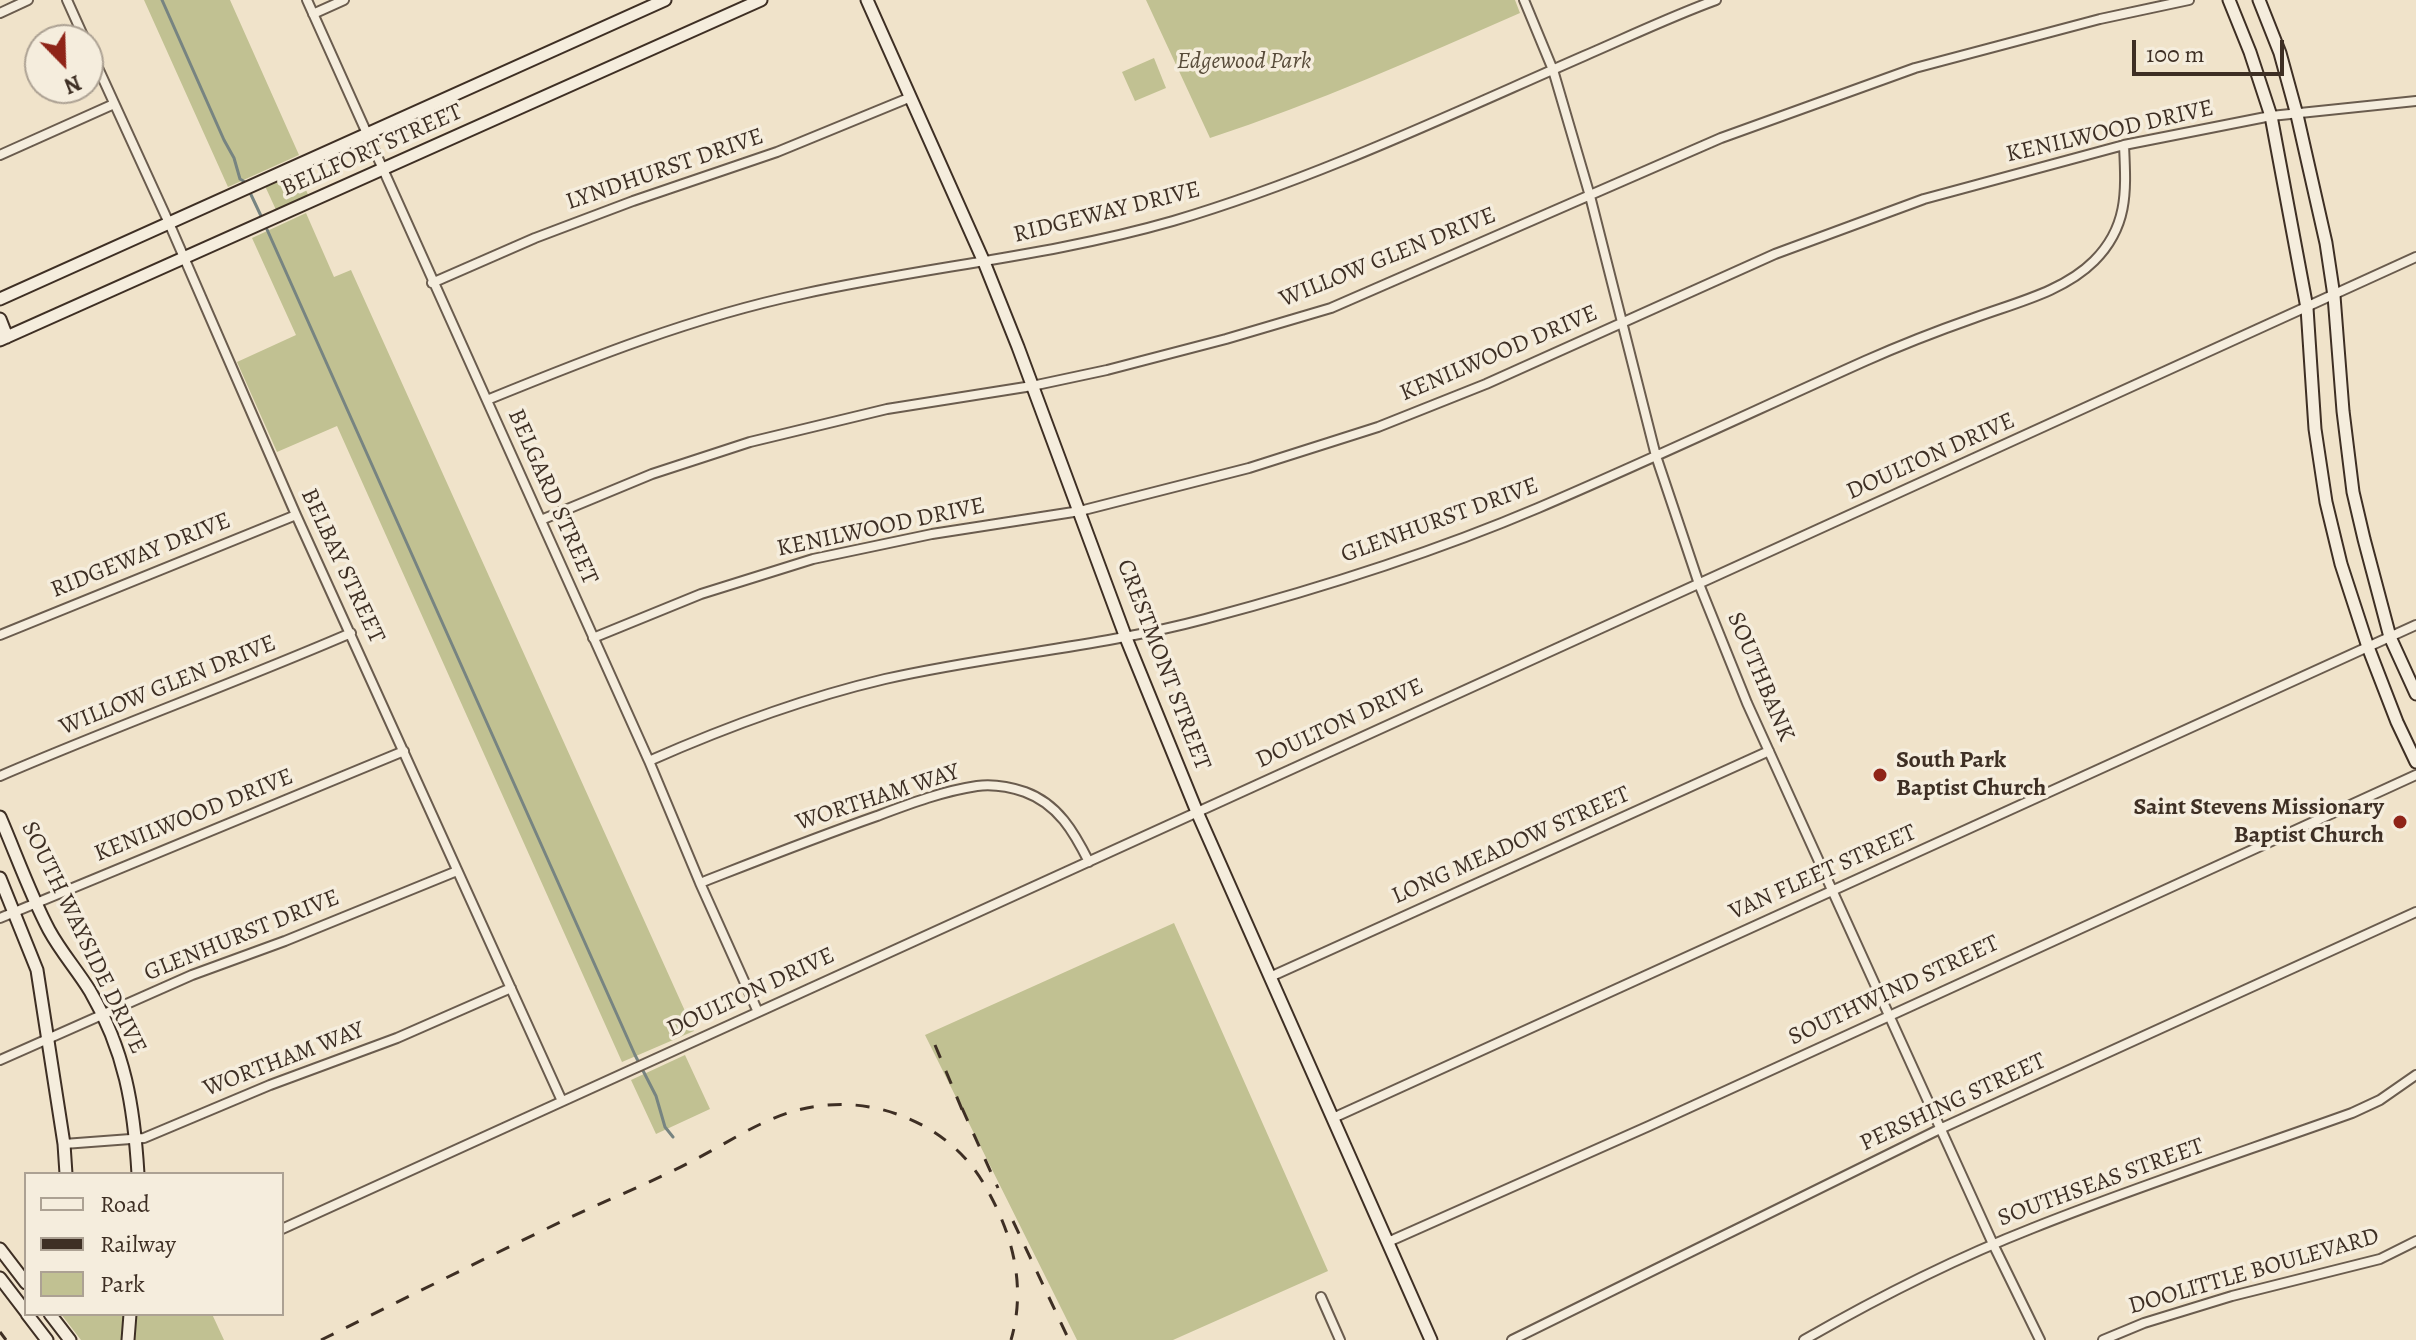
<!DOCTYPE html>
<html>
<head>
<meta charset="utf-8">
<style>
  body { margin:0 }
  #map { position:relative; width:2416px; height:1340px; overflow:hidden; background:#f0e3ca; font-family:Alegreya,serif }
  canvas { display:block }
  .legend { position:absolute; left:24px; top:1172px; width:260px; height:144px; box-sizing:border-box; background:#f5eddd; border:2px solid #aca193; margin:0; padding:10px 14px; list-style:none; font-size:24px; color:#3e2f24 }
  .legend li { display:flex; align-items:center; gap:16px; height:40px }
  .legend b { width:40px; border:2px solid #aca193 }
  .north { position:absolute; left:24px; top:24px; width:80px; height:80px; box-sizing:border-box; background:#f5eddd; border:2px solid #aca193; border-radius:50%; rotate:157deg; font-size:22px; font-weight:700; line-height:32px; text-align:center; color:#3e2f24 }
  .north::after { content:''; display:block; margin:auto; width:28px; height:36px; background:#8f2418; clip-path:polygon(50% 0,100% 100%,50% 72%,0 100%) }
  .scale { position:absolute; left:2132px; top:40px; width:152px; height:36px; box-sizing:border-box; border:4px solid #3e2f24; border-top:0; padding-left:10px; font-size:24px; line-height:28px; white-space:nowrap; color:#3e2f24; -webkit-text-stroke:6px #f5eddd; paint-order:stroke }
</style>
</head>
<body>
<div id="map">
<canvas width="2416" height="1340"></canvas>
<ul class="legend">
<li><b style="height:10px;background:#f5eddd"></b>Road</li>
<li><b style="height:10px;background:#3e2f24"></b>Railway</li>
<li><b style="height:22px;background:#c1c192"></b>Park</li>
</ul>
<div class="north">N</div>
<div class="scale">100 m</div>
</div>
<script>
const context = document.querySelector('canvas').getContext('2d');
context.lineJoin = 'round';
function fillPath(path, color) { context.fillStyle = color; context.fill(path, 'evenodd'); }
function strokePath(path, color, width, dash) { context.strokeStyle = color; context.lineWidth = width; context.lineCap = dash ? 'butt' : 'round'; context.setLineDash(dash || []); context.stroke(path); }
function drawText(font, color, halo, rows, align = 'center') {
  context.font = font + ' Alegreya,serif'; context.lineWidth = 7; context.setLineDash([]); context.textBaseline = 'middle'; context.strokeStyle = halo; context.fillStyle = color; for (const [text, x, y, turn = 0] of rows) {
    context.save(); context.translate(x, y); context.rotate((+turn || 0) * Math.PI / 180); context.textAlign = isNaN(turn) ? turn : align; if (halo) context.strokeText(text, 0, 0); context.fillText(text, 0, 0); context.restore();
  }
}
const green = new Path2D(`
  M144 0H230L299 155 228 187Z
  M1146 0H1515L1520 13C1418 58 1316 103 1210 138Z
  M1154 58 1166 88 1135 101 1122 72Z
  M298 171 309 197 277 212 265 186Z
  M306 213 334 277 351 270 694 1031 622 1062 337 426 277 452 237 362 296 335 252 238Z
  M1174 923 1328 1271 1173 1340H1077L925 1035Z
  M685 1055 710 1109 656 1134 631 1080Z
  M61 1314H124L122 1340H81Z
  M136 1314H212L224 1340H134Z`);
const stream = new Path2D(`
  M162 0 224 140 234 158 240 179 245 182 262 218
  M265 225 635 1055 656 1096 665 1127 673 1137`);
const street = new Path2D(`
  M67 0 85 40
  M307 0 649 761 700 883 758 1012
  M1524 0 1553 70 1590 196 1656 456 1699 584 1747 703 1993 1244 2040 1340
  M0 13 28 0
  M313 14 344 0
  M88 46 169 223 296 515 562 1101
  M0 155 114 104
  M432 283 535 238 633 201 777 152 911 97
  M487 400C590 358 693 317 802 294 925 267 1051 256 1173 221 1315 179 1449 115 1584 56 1628 37 1672 16 1716 0
  M541 520 652 474 750 442 887 409 1032 386 1107 370 1226 339 1331 308 1721 138 1915 68 2100 19 2189 0
  M0 635 296 515
  M593 638 701 594 813 559 932 534 1080 511 1249 468 1378 427 1486 384 1775 254 1924 199 2124 145 2271 116 2416 101
  M649 761C726 727 804 698 885 679 991 655 1100 647 1205 619 1318 589 1430 554 1538 508 1648 461 1756 410 1865 361 1901 345 1937 331 1974 318 2014 303 2063 292 2094 261 2129 226 2126 190 2124 145
  M0 776C116 726 235 683 351 633
  M700 883C759 860 817 837 877 816 909 804 943 791 977 786 992 784 1010 787 1025 792 1058 804 1074 832 1089 862
  M0 918 404 751
  M1270 977 1769 751
  M0 1060 192 975 285 941 457 871
  M1333 1118 2416 625
  M64 1144 144 1138 270 1085 397 1038 511 988
  M282 1229 2416 257
  M1388 1242 1649 1126 2416 775
  M1321 1297 1340 1340
  M1512 1340 1942 1128 2416 912
  M1804 1340C1877 1298 1954 1259 2033 1228 2138 1186 2246 1151 2352 1113L2380 1100 2416 1075
  M2103 1340 2144 1323 2232 1296 2380 1259 2416 1241`);
const secondary = new Path2D(`
  M867 0 984 262 1018 347 1126 638 1197 812 1431 1340
  M2229 0 2250 52 2271 116 2307 308 2315 429 2326 502 2341 564 2368 647 2397 722 2416 762
  M2259 0 2280 53 2297 115 2326 243 2334 296 2343 411 2353 492 2364 539 2390 637 2416 694
  M0 299 665 0
  M0 319 7 337
  M0 340 761 0
  M0 817C16 854 30 894 49 930 61 952 77 970 90 991 125 1051 134 1106 138 1174
  M0 878 37 970 64 1144 66 1174
  M0 1249 26 1283
  M0 1278 26 1312
  M27 1314 47 1340
  M50 1314 70 1340
  M128 1340 130 1314`);
const rail = new Path2D(`
  M935 1045 966 1119
  M962 1108 998 1188
  M1013 1221 1069 1340
  M0 1332 6 1340
  M321 1340C404 1299 487 1257 571 1217 611 1198 653 1182 692 1161 734 1140 770 1112 819 1106 882 1097 952 1128 984 1184 1012 1232 1027 1285 1011 1340`);
const markers = [
  [1880,775,8,"#8f2418"],
  [2400,822,8,"#8f2418"]
];
const parkNames = [
  ["Edgewood Park",1244,62]
];
const streetNames = [
  ["KENILWOOD DRIVE",2110,132,-13],
  ["BELLFORT STREET",372,151,-24],
  ["LYNDHURST DRIVE",665,170,-19],
  ["RIDGEWAY DRIVE",1107,213,-14],
  ["WILLOW GLEN DRIVE",1388,258,-22],
  ["KENILWOOD DRIVE",1499,354,-23],
  ["DOULTON DRIVE",1931,457,-24],
  ["BELGARD STREET",552,497,66],
  ["GLENHURST DRIVE",1440,521,-20],
  ["KENILWOOD DRIVE",881,528,-12],
  ["RIDGEWAY DRIVE",141,556,-22],
  ["BELBAY STREET",342,566,65],
  ["CRESTMONT STREET",1163,665,69],
  ["SOUTHBANK",1760,677,67],
  ["WILLOW GLEN DRIVE",168,686,-22],
  ["DOULTON DRIVE",1340,724,-25],
  ["WORTHAM WAY",878,798,-18],
  ["KENILWOOD DRIVE",194,816,-22],
  ["LONG MEADOW STREET",1511,846,-24],
  ["VAN FLEET STREET",1823,873,-24],
  ["GLENHURST DRIVE",242,936,-22],
  ["SOUTH WAYSIDE DRIVE",83,938,64],
  ["SOUTHWIND STREET",1894,991,-25],
  ["DOULTON DRIVE",751,993,-25],
  ["WORTHAM WAY",284,1060,-21],
  ["PERSHING STREET",1953,1103,-25],
  ["SOUTHSEAS STREET",2101,1183,-20],
  ["DOOLITTLE BOULEVARD",2254,1272,-16]
];
const poiNames = [
  ["South Park",1896,761],
  ["Baptist Church",1896,789],
  ["Saint Stevens Missionary",2384,808,"right"],
  ["Baptist Church",2384,836,"right"]
];
fillPath(green, '#c1c192');
strokePath(stream, '#778481', 3);
strokePath(street, '#6a5c4e', 12);
strokePath(secondary, '#3e2f24', 15);
strokePath(street, '#f5eddd', 8);
strokePath(secondary, '#f5eddd', 11);
strokePath(rail, '#3e2f24', 3, [14, 14]);
for (const [x, y, r, color] of markers) { const dot = new Path2D(); dot.arc(x, y, r, 0, 2 * Math.PI); context.fillStyle = color; context.fill(dot); strokePath(dot, '#f5eddd', 3); }
drawText('italic 24px', '#584c3a', '#f5eddd', parkNames);
drawText('24px', '#3e2f24', '#f5eddd', streetNames);
drawText('bold 24px', '#3e2f24', '#f5eddd', poiNames, 'left');
</script>
</body>
</html>
